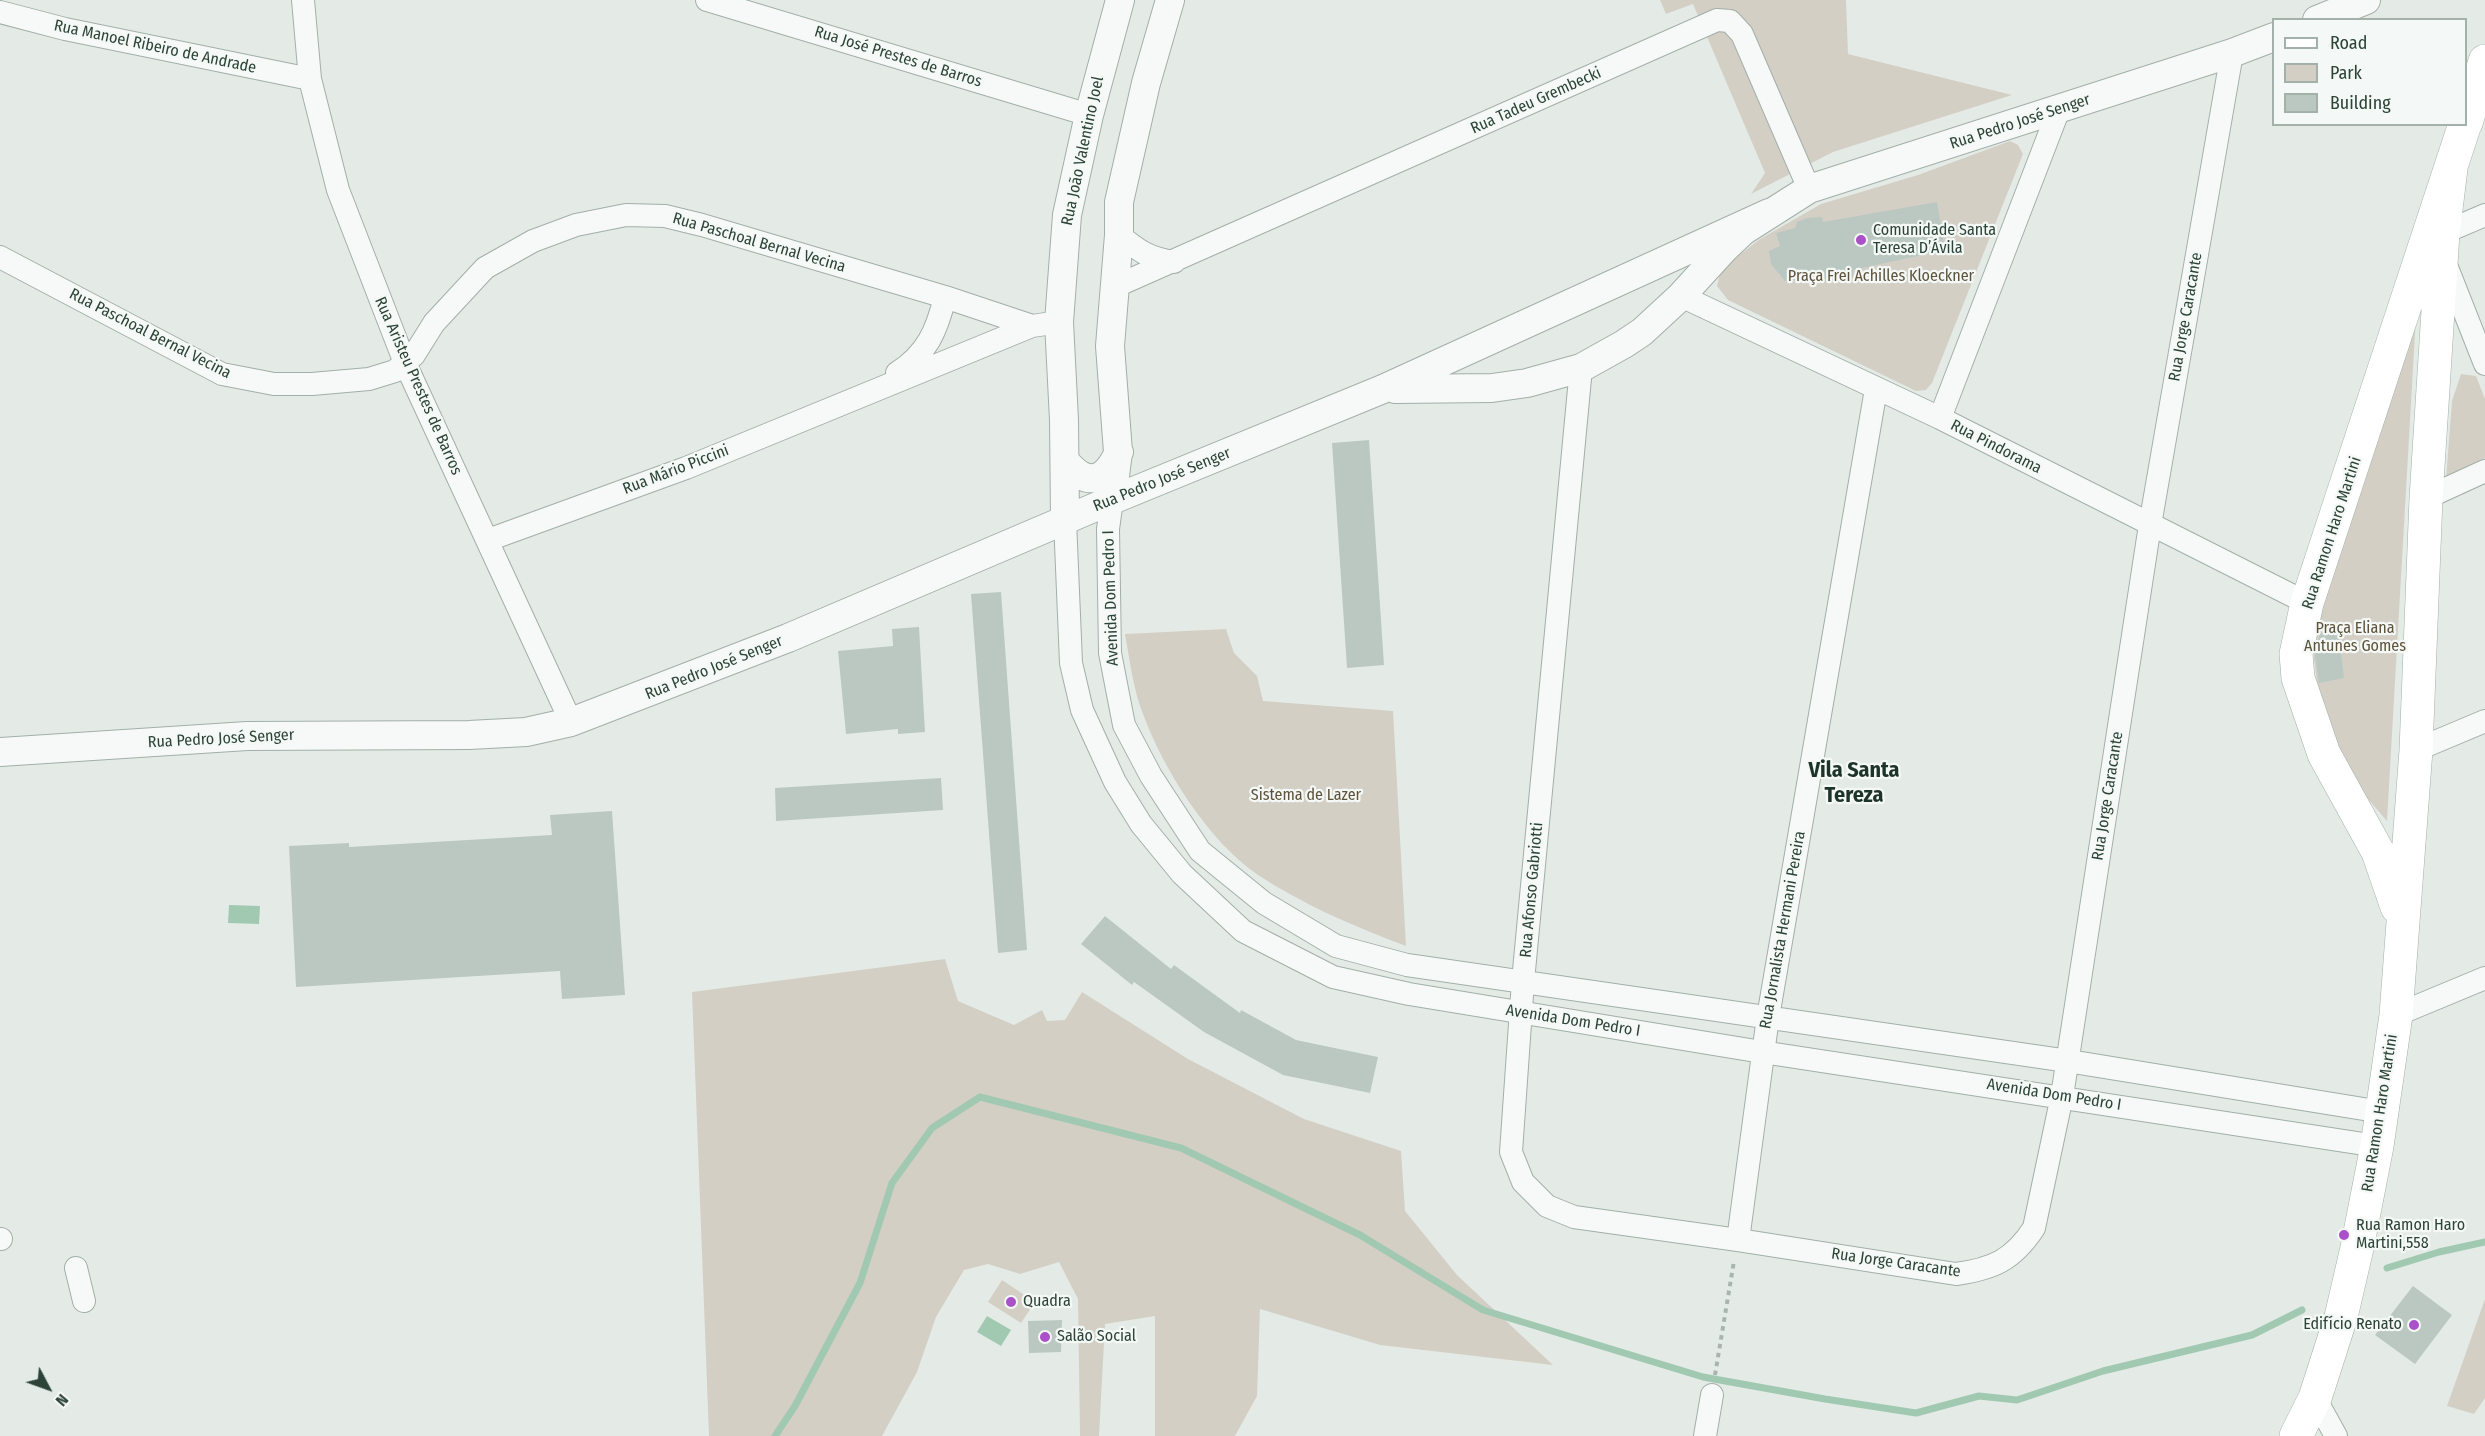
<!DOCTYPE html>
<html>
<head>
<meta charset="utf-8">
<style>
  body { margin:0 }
  #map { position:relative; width:2485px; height:1436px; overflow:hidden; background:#e4ebe7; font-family:"Fira Sans Condensed",sans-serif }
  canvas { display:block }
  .legend { position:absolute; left:2272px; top:18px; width:195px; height:108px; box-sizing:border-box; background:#f4f8f6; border:2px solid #a4b0aa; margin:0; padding:8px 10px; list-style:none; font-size:18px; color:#2c4338 }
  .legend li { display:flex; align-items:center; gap:12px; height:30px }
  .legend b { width:30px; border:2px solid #a4b0aa }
  .north { position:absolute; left:18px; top:1358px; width:60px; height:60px; -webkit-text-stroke:4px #f4f8f6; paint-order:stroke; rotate:131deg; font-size:16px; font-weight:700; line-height:24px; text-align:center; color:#2c4338 }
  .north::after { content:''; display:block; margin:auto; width:21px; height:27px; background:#2c4338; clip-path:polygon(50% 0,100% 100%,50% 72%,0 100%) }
</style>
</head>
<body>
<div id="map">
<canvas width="2485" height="1436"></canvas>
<ul class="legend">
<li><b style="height:8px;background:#fff"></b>Road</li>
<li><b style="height:16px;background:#d4cfc5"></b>Park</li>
<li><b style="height:16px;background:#bbc8c2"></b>Building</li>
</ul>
<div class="north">N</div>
</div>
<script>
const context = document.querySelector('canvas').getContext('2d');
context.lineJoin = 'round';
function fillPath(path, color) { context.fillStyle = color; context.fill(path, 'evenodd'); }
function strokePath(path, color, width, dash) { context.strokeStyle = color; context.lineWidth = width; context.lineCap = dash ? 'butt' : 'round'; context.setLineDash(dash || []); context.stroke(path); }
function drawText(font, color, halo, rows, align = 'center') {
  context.font = font + ' "Fira Sans Condensed",sans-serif'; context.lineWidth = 4.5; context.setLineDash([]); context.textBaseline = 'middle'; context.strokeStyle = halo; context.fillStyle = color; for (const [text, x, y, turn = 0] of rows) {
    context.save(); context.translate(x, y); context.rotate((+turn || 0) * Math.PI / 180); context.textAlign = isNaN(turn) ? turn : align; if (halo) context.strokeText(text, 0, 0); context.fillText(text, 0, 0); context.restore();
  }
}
const green = new Path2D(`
  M1660 0H1846L1848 54 2012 95 1833 152 1751 194 1765 173 1693 4 1666 14Z
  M2010 141 2018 145 2023 154 1932 383 1926 390 1916 391 1728 300 1717 286 1721 269 1760 239 1821 204 1918 175Z
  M2416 316 2387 821 2350 778 2317 683 2311 635Z
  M2461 374 2476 376 2485 399V458L2446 479 2452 401Z
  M1226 629 1234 653 1257 676 1263 701 1393 711 1406 946C1355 927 1304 905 1258 875 1209 842 1163 769 1143 714 1133 689 1130 661 1125 634Z
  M945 959 958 1001 1014 1025 1042 1010 1047 1021 1065 1020 1082 992 1188 1059 1304 1119 1401 1151 1405 1211 1457 1275 1553 1365 1380 1345 1260 1309 1257 1396 1235 1436H1155V1316L1105 1324 1099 1436H1080L1078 1299 1059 1262 1020 1274 988 1264 964 1270 936 1317 917 1372 882 1436H709L692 992Z
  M1002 1280 1035 1302 1021 1323 988 1302Z
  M2485 1299V1398L2474 1414 2447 1406Z`);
const water = new Path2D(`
  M229 905 260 906 259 924 228 923Z
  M987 1316 1011 1330 1001 1346 977 1332Z`);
const stream = new Path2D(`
  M2387 1268 2439 1252 2485 1242
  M775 1436 795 1406 860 1283 892 1183 932 1128 980 1097 1181 1148 1360 1235 1483 1310 1703 1377 1825 1399 1916 1413 1979 1396 2017 1400 2103 1371 2252 1335 2302 1310`);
const building = new Path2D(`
  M1937 202 1945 250 1853 270V277L1821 283 1818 278 1785 281 1771 264 1769 251 1780 246 1776 233 1795 228 1797 222 1807 218 1822 217 1823 222Z
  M1369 440 1384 665 1347 668 1332 443Z
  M1001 592 1027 950 998 953 971 594Z
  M919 627 925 732 898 734V729L846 734 838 651 893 646 892 629Z
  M2338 628 2344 678 2319 683 2315 655 2320 633Z
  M941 778 943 810 776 821 775 788Z
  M612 811 625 995 562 999 560 971 296 987 289 846 349 843V847L552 835 550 815Z
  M1105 916 1171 969 1174 965 1240 1013 1241 1010 1296 1040 1378 1057 1370 1093 1283 1075 1204 1032 1134 982 1132 985 1081 944Z
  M2413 1286 2452 1315 2415 1364 2375 1335Z
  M1062 1320 1061 1352 1029 1353 1028 1321Z`);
const path = new Path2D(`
  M1715 1375 1734 1261`);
const minor = new Path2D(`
  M303 0 310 79 338 190 405 363 571 722
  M707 0 1089 115
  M0 12 65 29 310 79
  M2443 233 2485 215
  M1119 235C1139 251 1148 258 1174 262
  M0 257 222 374 274 384H312L369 379 395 371 414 355 434 323 485 268 533 241 576 225 626 215 665 216 702 225 945 297 1032 326 1059 322
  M2446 265 2485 364
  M1114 287 1717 20 1730 21 1742 34 1809 189
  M1681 296 1940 418 2307 603
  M1581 368 1523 981 1511 1152 1523 1182 1547 1206 1574 1217 1738 1240 1956 1274C1993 1269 2013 1260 2034 1228L2062 1096 2150 525 2232 53
  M897 373C927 354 937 330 945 297
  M1940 418 2059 109
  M2426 498 2485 471
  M1112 500 1108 529 1110 653 1124 725 1151 776 1200 851 1264 903 1336 946 1407 965 2068 1061 2382 1112
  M1065 520 1071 663 1082 710 1115 782 1141 824 1182 874 1243 931 1333 977 1409 994 1762 1052 2377 1146
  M488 540 686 468 1032 326
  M2416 750 2485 721
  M2396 1015 2485 978
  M0 1239H1
  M1738 1240 1768 1017 1876 389
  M76 1268 84 1301
  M2315 1398 2336 1436
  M1705 1436 1712 1395`);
const tertiary = new Path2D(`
  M2317 20 2366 0
  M1395 389 1492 388 1527 383 1581 368 1624 344 1642 332 1681 296 1724 249 1743 231 1809 189 2232 53 2274 37
  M1065 461C1088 489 1105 481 1119 452
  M1112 500 1118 452 1110 346 1119 235V202L1146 83 1170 0
  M1065 520 1064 420 1059 322 1067 215 1089 115 1120 0
  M0 752 247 736 469 735 526 732 571 722 788 638 1112 500 1383 389 1769 213`);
const secondary = new Path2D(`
  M2466 123 2485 61
  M2397 907 2378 852 2324 754 2298 678 2296 654 2307 603 2465 124
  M2296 1436 2315 1398 2341 1317 2357 1248 2377 1146 2396 1015 2416 750 2426 498 2443 233 2451 169`);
const markers = [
  [1861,240,6,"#aa50c8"],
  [2344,1235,6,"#aa50c8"],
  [1011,1302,6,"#aa50c8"],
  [2414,1325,6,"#aa50c8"],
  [1045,1337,6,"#aa50c8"]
];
const streetNames = [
  ["Rua Manoel Ribeiro de Andrade",155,47,12],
  ["Rua José Prestes de Barros",898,57,17],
  ["Rua Tadeu Grembecki",1536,101,-24],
  ["Rua Pedro José Senger",2020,122,-18],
  ["Rua João Valentino Joel",1083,151,-78],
  ["Rua Paschoal Bernal Vecina",759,243,16],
  ["Rua Jorge Caracante",2186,317,-80],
  ["Rua Paschoal Bernal Vecina",150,334,27],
  ["Rua Aristeu Prestes de Barros",418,386,66],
  ["Rua Pindorama",1996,447,27],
  ["Rua Mário Piccini",676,470,-21],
  ["Rua Pedro José Senger",1162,480,-22],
  ["Rua Ramon Haro Martini",2332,533,-72],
  ["Avenida Dom Pedro I",1111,598,-92],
  ["Rua Pedro José Senger",714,668,-22],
  ["Rua Pedro José Senger",221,739,-3],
  ["Rua Jorge Caracante",2108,796,-81],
  ["Rua Afonso Gabriotti",1532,890,-85],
  ["Rua Jornalista Hermani Pereira",1783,930,-80],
  ["Avenida Dom Pedro I",1573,1021,9],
  ["Avenida Dom Pedro I",2054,1095,9],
  ["Rua Ramon Haro Martini",2380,1113,-81],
  ["Rua Jorge Caracante",1896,1263,8]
];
const poiNames = [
  ["Comunidade Santa",1873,231],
  ["Teresa D’Ávila",1873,249],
  ["Rua Ramon Haro",2356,1226],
  ["Martini,558",2356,1244],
  ["Quadra",1023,1302],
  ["Edifício Renato",2402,1325,"right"],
  ["Salão Social",1057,1337]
];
const parkNames = [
  ["Praça Frei Achilles Kloeckner",1881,277],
  ["Praça Eliana",2355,629],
  ["Antunes Gomes",2355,647],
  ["Sistema de Lazer",1306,796]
];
const districtNames = [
  ["Vila Santa",1854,771],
  ["Tereza",1854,796]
];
fillPath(green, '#d4cfc5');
fillPath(water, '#a1c9b2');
strokePath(stream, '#a1c9b2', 7);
fillPath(building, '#bbc8c2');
strokePath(minor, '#a2afa8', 24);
strokePath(tertiary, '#a2afa8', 30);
strokePath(secondary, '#a2afa8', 34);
strokePath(path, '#aab4af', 4, [4.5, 4.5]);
strokePath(minor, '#f7f9f8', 22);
strokePath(tertiary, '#f7f9f8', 28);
strokePath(secondary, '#fff', 33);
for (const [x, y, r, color] of markers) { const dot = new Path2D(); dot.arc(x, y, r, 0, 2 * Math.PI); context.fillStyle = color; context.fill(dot); strokePath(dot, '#f4f8f6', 2); }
drawText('16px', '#2c4338', '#f4f8f6', streetNames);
drawText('16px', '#2c4338', '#f4f8f6', poiNames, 'left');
drawText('16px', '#5e533a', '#f4f8f6', parkNames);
drawText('bold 22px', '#1e342a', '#f4f8f6', districtNames);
</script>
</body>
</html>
